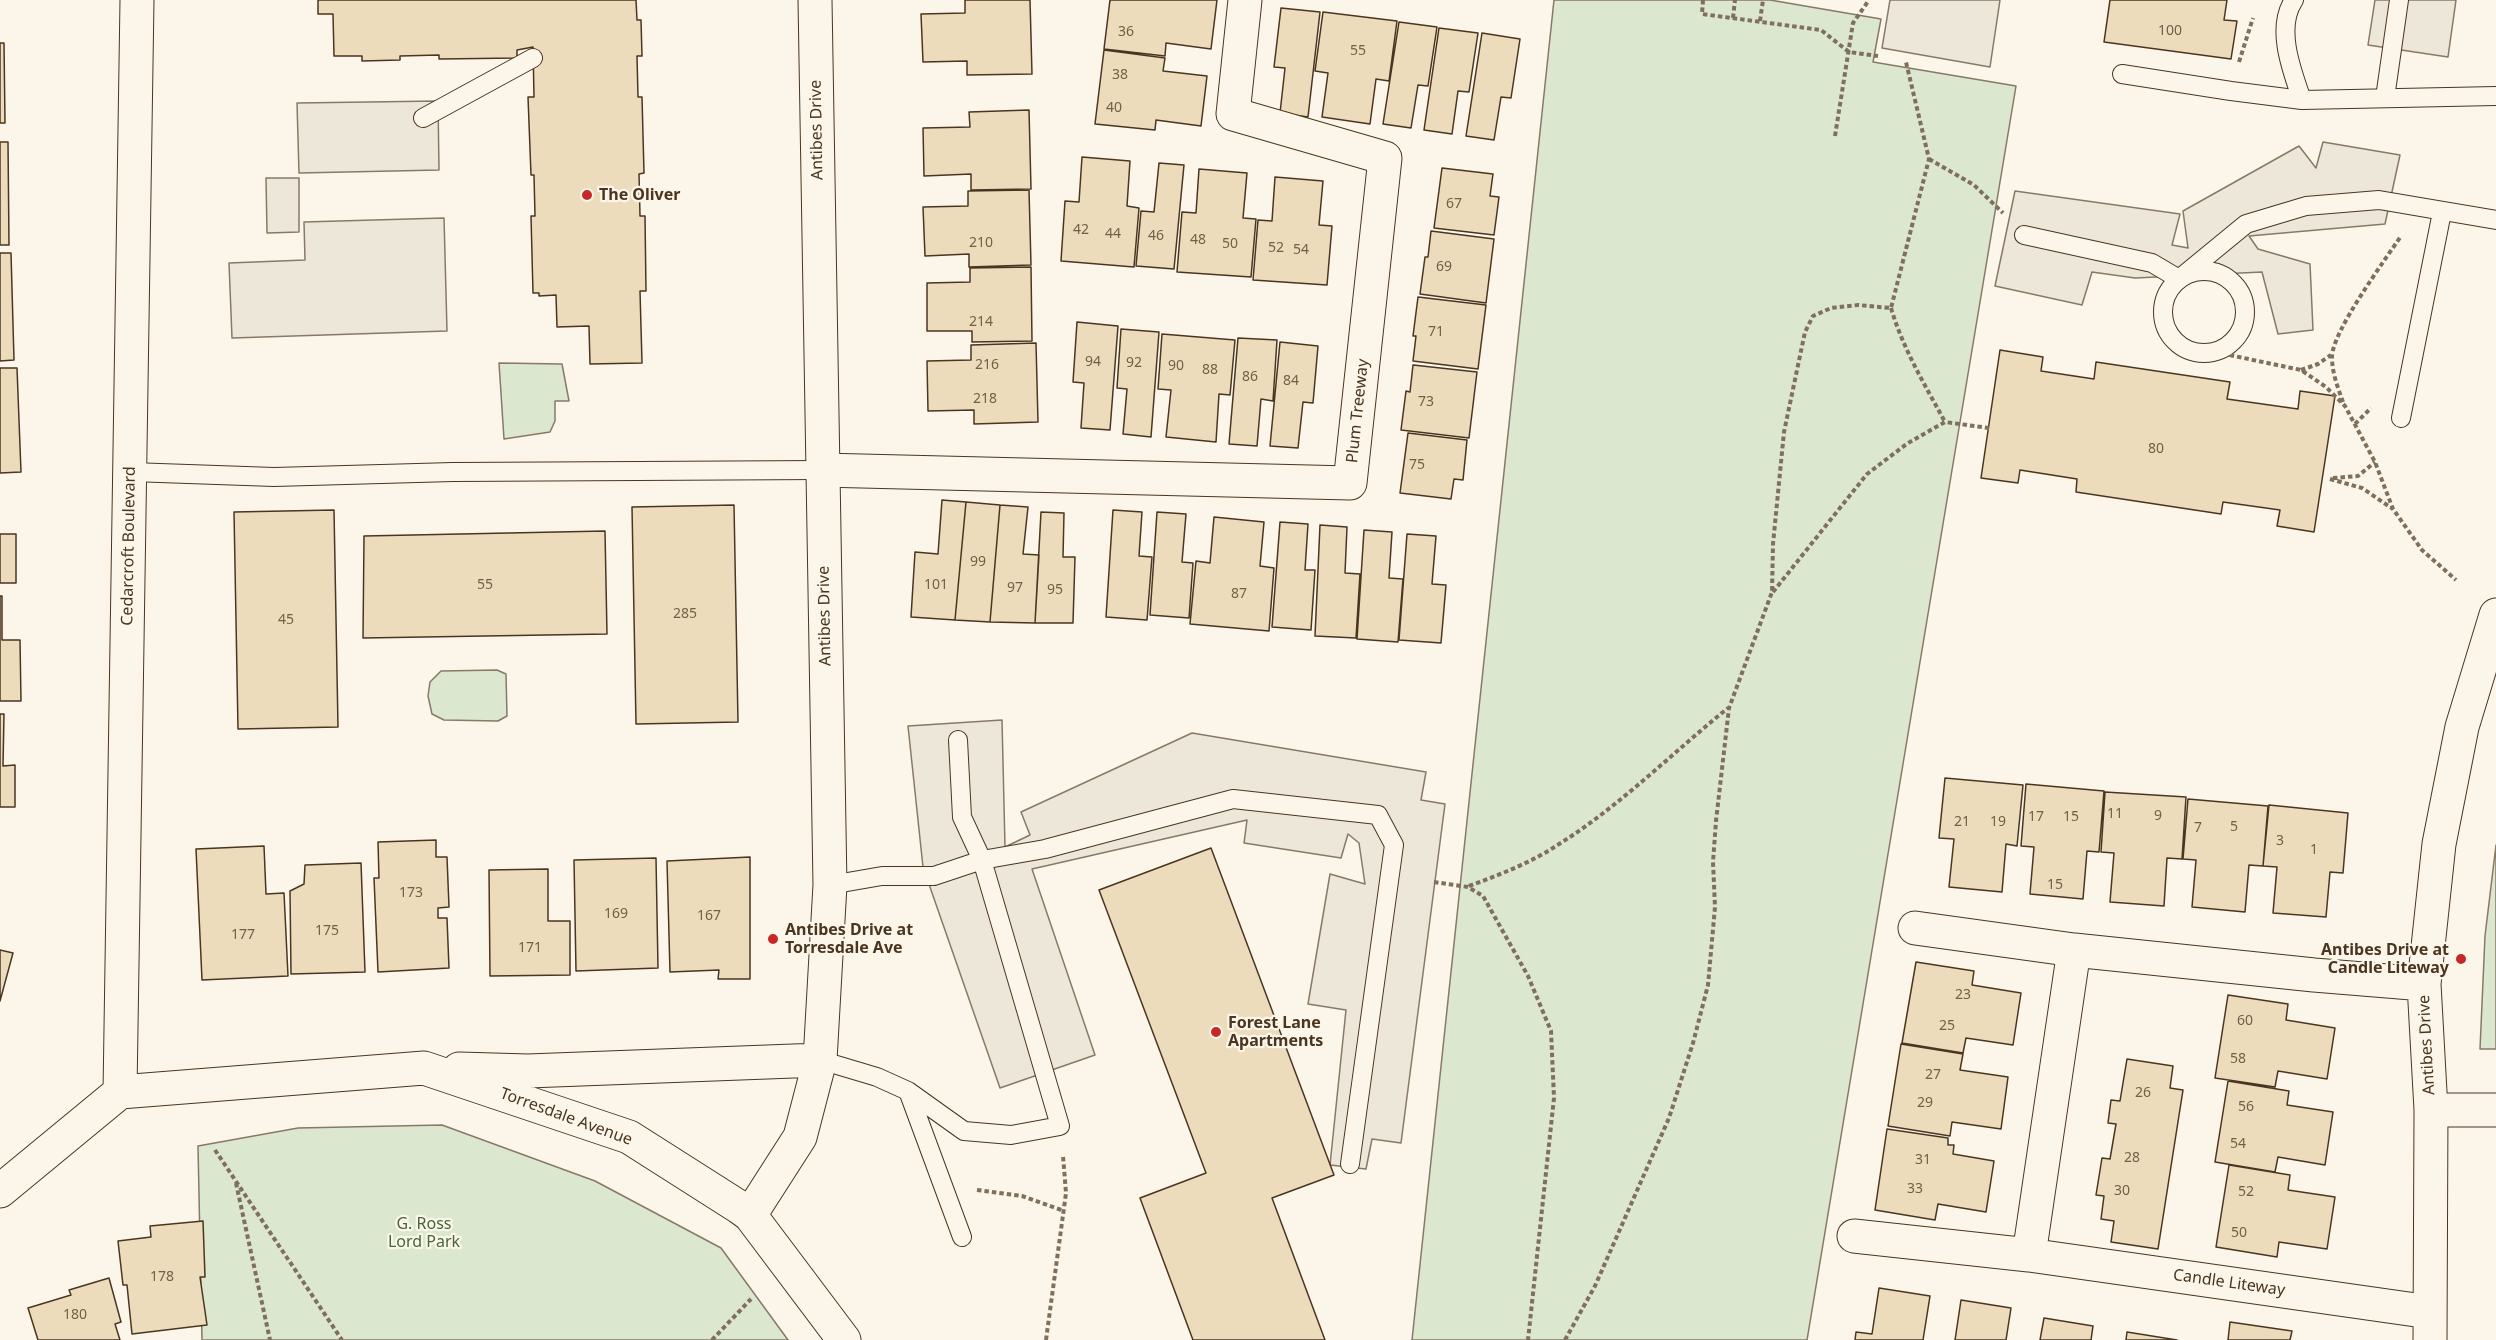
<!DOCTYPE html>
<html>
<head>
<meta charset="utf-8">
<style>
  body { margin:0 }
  canvas { display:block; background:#fbf6e9 }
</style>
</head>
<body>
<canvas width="2496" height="1340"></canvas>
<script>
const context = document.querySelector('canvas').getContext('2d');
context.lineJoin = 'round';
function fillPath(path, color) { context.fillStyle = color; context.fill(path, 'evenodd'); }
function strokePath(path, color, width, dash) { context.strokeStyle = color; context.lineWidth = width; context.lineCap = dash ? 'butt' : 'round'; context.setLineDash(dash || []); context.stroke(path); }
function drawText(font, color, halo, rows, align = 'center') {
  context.font = font + ' "Noto Sans",sans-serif'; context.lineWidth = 4.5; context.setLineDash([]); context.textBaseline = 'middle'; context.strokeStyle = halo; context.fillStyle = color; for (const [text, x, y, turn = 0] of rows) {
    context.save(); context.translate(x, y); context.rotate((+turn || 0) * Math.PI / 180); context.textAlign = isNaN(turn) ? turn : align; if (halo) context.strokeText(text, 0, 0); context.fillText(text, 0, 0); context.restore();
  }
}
const green = new Path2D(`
  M1554 0H1770L1881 19 1873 62 2016 86 1807 1340H1412Z
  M499 363 562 364 569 401H555V421L550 432 504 439Z
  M497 670 506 674 507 716 498 721 444 720 432 714 428 696 430 682 441 671Z
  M2496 845V1049H2480L2485 936Z
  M442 1125 595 1181 721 1248 788 1340H202L198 1146 298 1128Z`);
const parking = new Path2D(`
  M1890 0H2000L1990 67 1882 48Z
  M2375 0H2456L2448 57 2368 45Z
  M438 101 439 170 299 173 297 103Z
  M2323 142 2400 155 2385 224 2249 236 2258 249 2310 264 2313 330 2278 334 2262 272 2135 278 2092 272 2082 305 1995 286 2015 191 2180 214 2172 245 2188 248 2183 211 2299 146 2316 168Z
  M266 178H299V232L267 233Z
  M444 218 447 331 232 338 229 263 305 260 304 222Z
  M1002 720 1005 847 1030 835 1021 812 1192 733 1426 772 1421 800 1445 804 1401 1143 1372 1139 1366 1169 1330 1165 1346 1010 1308 1004 1330 874 1365 884 1359 843 1348 834 1341 858 1244 843 1247 820 1032 869 1095 1055 1000 1088 923 867 908 726Z`);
const building = new Path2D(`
  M318 0H636L637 20H641L642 56H637L638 97H642L644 173 639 174 640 216H645L646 291H640L642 363 590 364 589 326 557 327 556 295 539 296V293H533L531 216H535L534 175H531L528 97H534L533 47 517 50V58L439 59V55L400 56V60L362 61V56H334L333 14H318Z
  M965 0H1030L1032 74 967 75V61L923 62 921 14 965 13Z
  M1110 0H1217L1211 49 1166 43 1165 56 1104 49Z
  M2110 0H2227L2224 20 2237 21 2231 59 2104 42Z
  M1281 8 1320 12 1308 117 1280 113 1285 68 1274 67Z
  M1323 12 1397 21 1389 81 1376 79 1370 124 1322 117 1328 73 1315 71Z
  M1399 22 1437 27 1428 86 1418 85 1411 128 1383 124Z
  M1439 28 1478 33 1469 92 1458 91 1452 134 1424 130Z
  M1482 33 1520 39 1511 98 1501 97 1494 140 1466 136Z
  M0 43H4L5 123H0Z
  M1104 50 1165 58 1163 71 1207 76 1201 126 1156 120 1155 130 1095 124Z
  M1029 110 1031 189 971 190V174L924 176 923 128 970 127 969 112Z
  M0 142H8L9 245H0Z
  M1082 157 1130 161 1127 206 1139 208 1134 267 1061 261 1065 201 1079 202Z
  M1159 163 1184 165 1174 269 1136 266 1141 211 1154 212Z
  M1442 168 1493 174 1490 196 1499 197 1494 235 1434 228Z
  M1199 169 1247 173 1243 218 1256 219 1251 277 1177 272 1182 212 1196 213Z
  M1275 177 1323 181 1319 225 1332 226 1327 285 1253 280 1258 220 1272 221Z
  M1029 190 1031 265 969 267V254L925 256 923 207 968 206V191Z
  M1431 231 1494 239 1486 303 1420 294 1425 257H1428Z
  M0 253H11L14 360 0 361Z
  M1031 267 1032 341 972 342V331H927V283L970 282V268Z
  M1418 297 1486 305 1478 369 1413 361 1416 336H1413Z
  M1077 322 1118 326 1110 430 1081 428 1084 383 1073 382Z
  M1121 329 1159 332 1151 437 1123 434 1127 389 1117 388Z
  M1162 334 1235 340 1230 395 1219 394 1216 442 1166 437 1171 390 1158 389Z
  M1238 338 1277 340 1273 401 1261 399 1257 446 1229 444Z
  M1280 342 1318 346 1313 403 1303 402 1298 448 1270 446Z
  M1036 343 1038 422 974 424V410L928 411 927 361 971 360V345Z
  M2000 350 2043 357 2041 371 2094 379 2096 362 2230 382 2227 399 2298 409 2300 391 2335 396 2314 532 2277 526 2280 510 2223 502 2221 514 2076 492 2077 479 2020 470 2018 483 1981 478Z
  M1413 365 1477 372 1469 438 1401 430 1406 391 1410 392Z
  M0 368H17L21 472 0 473Z
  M1408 433 1467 440 1463 480 1454 479 1451 499 1400 493Z
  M942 500 966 502 955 620 911 617 915 552 938 554Z
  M966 502 1000 505 990 622 955 620Z
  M734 505 738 722 636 724 632 507Z
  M1000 505 1028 507 1023 554 1039 555 1035 623 990 622Z
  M334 510 338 727 238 729 234 512Z
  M1113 510 1142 512 1139 556 1152 557 1147 620 1106 617Z
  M1041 512 1064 513 1063 557H1075L1073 623H1035Z
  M1157 512 1186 514 1182 562 1193 563 1189 618 1150 615Z
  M1214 517 1264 522 1260 566 1274 568 1269 631 1190 624 1196 561 1210 563Z
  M1280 522 1308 524 1305 570H1315L1311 630 1272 627Z
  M1320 525 1347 527 1345 573 1360 574 1356 638 1315 636Z
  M1364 530 1392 532 1389 578 1403 579 1398 642 1357 639Z
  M605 531 607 634 363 638 364 536Z
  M0 534H16V583H0Z
  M1407 534 1436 536 1432 584 1446 585 1441 643 1399 640Z
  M0 596H2V640H20L21 701H0Z
  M0 714H4L3 766 15 765V807H0Z
  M1945 778 2023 785 2017 846 2006 844 2002 892 1949 887 1954 839 1939 838Z
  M2026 784 2104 791 2099 852 2087 851 2083 899 2030 894 2034 847 2021 846Z
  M2105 792 2186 797 2182 859 2167 858 2164 906 2110 902 2114 853 2101 852Z
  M2188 799 2268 806 2263 866 2249 865 2245 912 2192 907 2196 860 2183 859Z
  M2269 805 2348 813 2343 873 2330 872 2326 917 2273 913 2277 867 2263 866Z
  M436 840V857H447L449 907 438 908V918H447L449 968 378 972 374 878H379L378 842Z
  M264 846 266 894 284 893 288 976 202 980 196 849Z
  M1211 848 1334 1175 1272 1198 1325 1340H1193L1140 1198 1206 1173 1099 890Z
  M750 857V979H718L719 970 670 972 667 861Z
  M656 858 658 968 576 971 574 860Z
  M361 863 365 972 291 974 290 891 304 884 305 865Z
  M548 869V921H570V975L490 976 489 870Z
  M0 950 13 953 0 1001Z
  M1916 962 1974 971 1972 985 2021 993 2013 1045 1966 1038 1963 1053 1902 1043Z
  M2228 995 2288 1004 2286 1020 2335 1028 2327 1079 2278 1071 2275 1087 2215 1078Z
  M1901 1044 1963 1054 1960 1070 2008 1077 2001 1129 1952 1122 1950 1136 1888 1126Z
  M2127 1059 2173 1066 2170 1088 2183 1090 2158 1249 2111 1242 2114 1221 2101 1219 2104 1196 2096 1195 2102 1158 2110 1159 2116 1124 2108 1123 2111 1100 2120 1101Z
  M2228 1081 2289 1091 2287 1105 2333 1112 2325 1165 2278 1157 2275 1172 2215 1162Z
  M1887 1129 1948 1138V1145H1954L1953 1154 1994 1161 1986 1212 1938 1204 1935 1220 1875 1210Z
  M2229 1165 2290 1175 2288 1190 2335 1197 2327 1249 2279 1242 2277 1257 2216 1247Z
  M203 1221 205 1277H200L207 1325 132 1334 127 1285H123L118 1241 151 1237 150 1226Z
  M109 1278 121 1322 115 1324 120 1340H38L28 1308 71 1295 69 1290Z
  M1879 1288 1930 1296 1923 1340H1855L1856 1332 1872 1334Z
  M1961 1300 2011 1308 2006 1340H1955Z
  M2044 1318 2093 1326 2091 1340H2040Z
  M2230 1322 2292 1331 2290 1340H2228Z
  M2127 1332 2177 1340H2126Z`);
const path = new Path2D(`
  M1703 0 1702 14 1821 30 1849 52 1878 56
  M1733 18 1735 0
  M1760 21 1763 0
  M2239 62 2253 18
  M1835 136 1853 23 1869 0
  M1929 159 1974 185 2003 213
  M1891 308C1903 349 1925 385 1945 422
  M2215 352 2301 370 2326 387 2345 406 2375 462 2393 509 2422 550 2456 580
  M2301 370 2318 364 2331 355
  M2343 402C2338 388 2332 373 2332 357 2332 332 2385 260 2401 236
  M2355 424 2371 408
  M2333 478 2358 476 2375 462
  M2330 479 2362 488 2393 509
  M1773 592 1867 474 1908 443 1945 422 1989 428
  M1434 882 1468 887 1483 896 1528 976 1551 1031 1554 1098 1528 1340
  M1469 886C1499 875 1530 863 1556 846 1619 807 1671 754 1728 708
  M215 1150 342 1340
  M236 1183 270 1340
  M977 1190 1022 1196 1064 1211
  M712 1340 751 1299
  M1046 1340 1066 1193 1063 1156
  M1565 1340 1595 1286 1669 1118 1693 1043 1708 985 1715 907 1713 862 1716 821 1729 708 1772 592 1773 544 1784 432 1805 332 1813 316 1831 308 1858 305 1891 308 1929 159 1906 62`);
const service = new Path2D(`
  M2294 0C2275 28 2292 71 2302 100
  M2122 74 2231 91 2302 100 2496 96
  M2385 98 2399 0
  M423 118 533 58
  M2024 235 2152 263 2179 279 2246 224 2306 206 2379 200 2496 220
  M2163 312a41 41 0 1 1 82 0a41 41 0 1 1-82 0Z
  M2401 418 2442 212
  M131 472 274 477 453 472 821 470
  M830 885 882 876H934L982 860 1045 849 1233 799 1378 815 1394 845 1350 1164
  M820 1060 877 1077 908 1091 964 1131 1011 1135 1060 1126 982 860 962 817 958 740
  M908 1091 962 1237`);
const minor = new Path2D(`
  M821 470 1350 483 1385 158 1233 114 1245 0
  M1915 928 2074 950
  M2424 984 2314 975 2074 950 2029 1255 2430 1312
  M459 1069 528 1071 820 1060
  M120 1092 137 0
  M2431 1110H2496
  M0 1191 120 1092 424 1068 629 1137 739 1207 750 1215 844 1340
  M750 1215 800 1137 820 1060 830 885 815 0
  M1854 1236 2029 1255
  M2430 1340 2431 1110 2424 984 2439 844 2462 727 2496 615`);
const markers = [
  [587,195,6,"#c62828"],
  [773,939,6,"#c62828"],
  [2461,959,6,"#c62828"],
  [1216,1032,6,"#c62828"]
];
const numberNames = [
  ["100",2170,31],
  ["36",1126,32],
  ["55",1358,51],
  ["38",1120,75],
  ["40",1114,108],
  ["67",1454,204],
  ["42",1081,230],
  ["44",1113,234],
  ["46",1156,236],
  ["48",1198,240],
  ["210",981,243],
  ["50",1230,244],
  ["52",1276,248],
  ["54",1301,250],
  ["69",1444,267],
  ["214",981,322],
  ["71",1436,332],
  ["94",1093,362],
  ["92",1134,363],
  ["216",987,365],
  ["90",1176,366],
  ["88",1210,370],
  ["86",1250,377],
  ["84",1291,381],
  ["218",985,399],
  ["73",1426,402],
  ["80",2156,449],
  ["75",1417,465],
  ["99",978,562],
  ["55",485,585],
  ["101",936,585],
  ["97",1015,588],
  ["95",1055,590],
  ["87",1239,594],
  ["285",685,614],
  ["45",286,620],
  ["11",2115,814],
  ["9",2158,816],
  ["17",2036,817],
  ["15",2071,817],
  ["21",1962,822],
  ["19",1998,822],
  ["5",2234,827],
  ["7",2198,828],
  ["3",2280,841],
  ["1",2314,850],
  ["15",2055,885],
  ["173",411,893],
  ["169",616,914],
  ["167",709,916],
  ["175",327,931],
  ["177",243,935],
  ["171",530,948],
  ["23",1963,995],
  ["60",2245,1021],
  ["25",1947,1026],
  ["58",2238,1059],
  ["27",1933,1075],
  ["26",2143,1093],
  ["29",1925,1103],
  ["56",2246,1107],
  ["54",2238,1144],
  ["28",2132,1158],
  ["31",1923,1160],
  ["33",1915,1189],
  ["30",2122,1191],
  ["52",2246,1192],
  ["50",2239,1233],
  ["178",162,1277],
  ["180",75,1315]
];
const streetNames = [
  ["Antibes Drive",817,130,-91],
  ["Plum Treeway",1358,411,-84],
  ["Cedarcroft Boulevard",129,546,-89],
  ["Antibes Drive",825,616,-91],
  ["Antibes Drive",2427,1045,-93],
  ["Torresdale Avenue",566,1117,20],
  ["Candle Liteway",2229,1283,8]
];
const poiNames = [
  ["The Oliver",599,195],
  ["Antibes Drive at",785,930],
  ["Torresdale Ave",785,948],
  ["Antibes Drive at",2449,950,"right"],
  ["Candle Liteway",2449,968,"right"],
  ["Forest Lane",1228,1023],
  ["Apartments",1228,1041]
];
const parkNames = [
  ["G. Ross",424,1224],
  ["Lord Park",424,1242]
];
fillPath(green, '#dce7d0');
strokePath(green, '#887966', 1.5);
fillPath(parking, '#ede7d9');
strokePath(parking, '#887966', 1.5);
fillPath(building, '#ecdcbc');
strokePath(building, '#4a3520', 1.5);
strokePath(service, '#4a3520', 20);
strokePath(minor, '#4a3520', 35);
strokePath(path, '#7f6f5c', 4, [4.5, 3]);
strokePath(service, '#fbf6e9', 18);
strokePath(minor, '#fbf6e9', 33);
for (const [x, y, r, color] of markers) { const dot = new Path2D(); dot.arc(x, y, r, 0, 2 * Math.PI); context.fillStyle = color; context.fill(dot); strokePath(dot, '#fbf6e9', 2); }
drawText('14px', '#725f47', null, numberNames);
drawText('16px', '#4a3520', '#fbf6e9', streetNames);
drawText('bold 16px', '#4a3520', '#fbf6e9', poiNames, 'left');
drawText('16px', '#436837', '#fbf6e9', parkNames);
</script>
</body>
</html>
